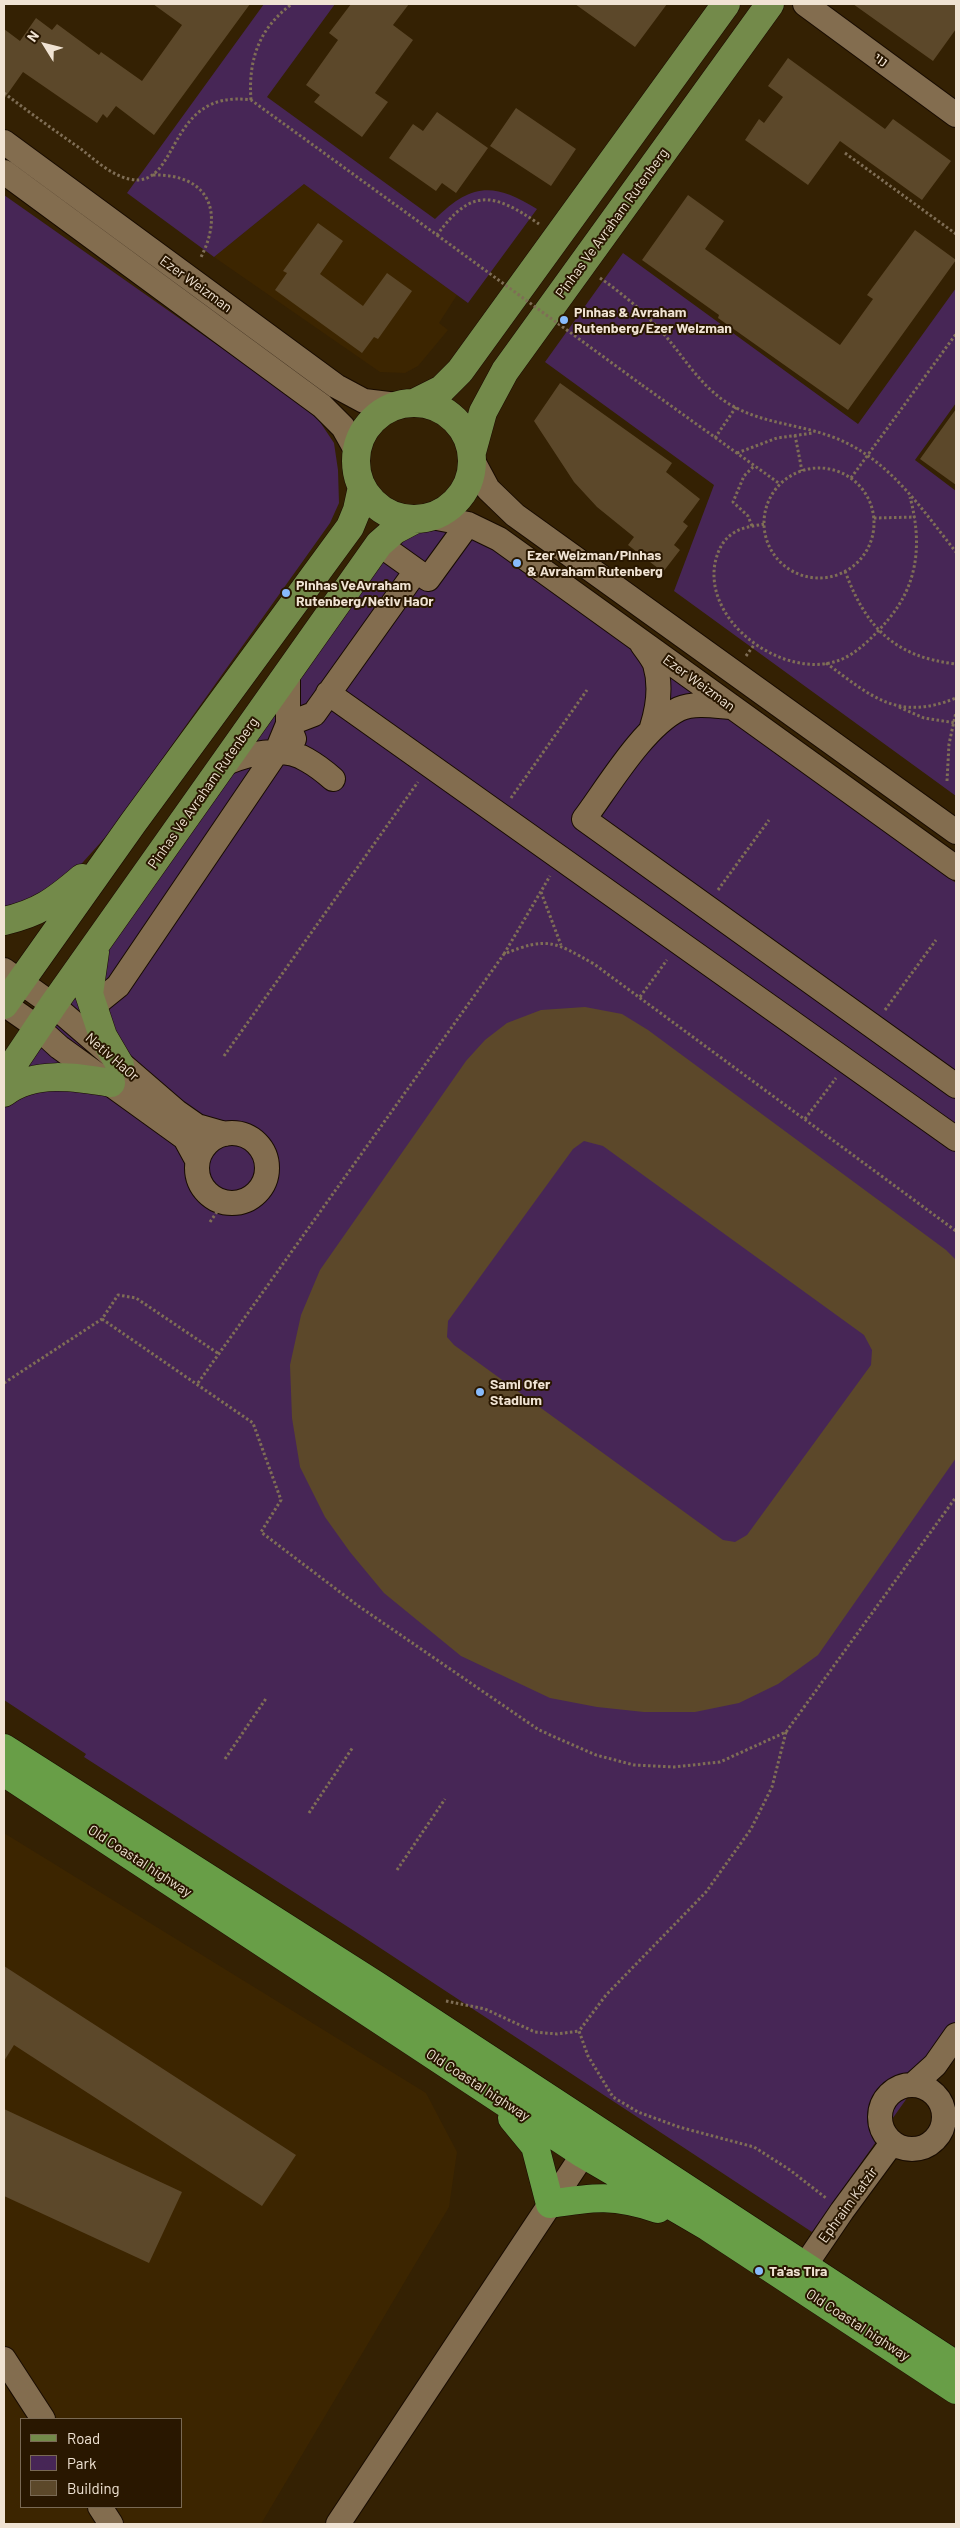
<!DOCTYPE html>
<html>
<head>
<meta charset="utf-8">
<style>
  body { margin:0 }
  #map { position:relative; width:960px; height:2528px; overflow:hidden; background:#342103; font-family:Barlow,sans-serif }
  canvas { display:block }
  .frame { position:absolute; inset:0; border:5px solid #f0e3d3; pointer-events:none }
  .legend { position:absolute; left:20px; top:2418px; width:162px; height:90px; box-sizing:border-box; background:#291700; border:1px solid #796954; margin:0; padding:6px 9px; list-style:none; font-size:15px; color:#f0e3d3 }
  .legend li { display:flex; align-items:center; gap:10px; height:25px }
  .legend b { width:25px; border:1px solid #796954 }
  .north { position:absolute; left:20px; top:20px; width:50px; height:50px; -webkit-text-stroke:4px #291700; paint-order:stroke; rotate:306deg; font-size:14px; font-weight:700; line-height:20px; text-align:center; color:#f0e3d3 }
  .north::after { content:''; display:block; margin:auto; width:18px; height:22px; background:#f0e3d3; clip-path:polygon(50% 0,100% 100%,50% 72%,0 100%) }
</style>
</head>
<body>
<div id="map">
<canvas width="960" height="2528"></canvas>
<div class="frame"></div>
<ul class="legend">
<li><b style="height:6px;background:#738a4a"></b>Road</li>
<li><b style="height:14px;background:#472656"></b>Park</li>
<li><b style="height:14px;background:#5c482a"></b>Building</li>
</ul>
<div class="north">N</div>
</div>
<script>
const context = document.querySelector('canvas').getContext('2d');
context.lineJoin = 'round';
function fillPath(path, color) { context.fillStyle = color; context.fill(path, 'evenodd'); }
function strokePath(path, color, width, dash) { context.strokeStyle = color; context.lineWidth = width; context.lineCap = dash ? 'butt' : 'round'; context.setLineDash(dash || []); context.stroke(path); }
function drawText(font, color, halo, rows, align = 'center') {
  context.font = font + ' Barlow,Heebo,sans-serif'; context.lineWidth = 4; context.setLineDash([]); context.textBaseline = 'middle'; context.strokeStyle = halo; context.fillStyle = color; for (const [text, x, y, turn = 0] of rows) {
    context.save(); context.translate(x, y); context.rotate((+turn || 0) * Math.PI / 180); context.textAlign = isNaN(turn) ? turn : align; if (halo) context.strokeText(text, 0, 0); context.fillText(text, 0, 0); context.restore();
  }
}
const built = new Path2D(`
  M304 184 457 295 439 323 448 330 418 366 405 373 380 372 214 257Z
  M4 1833 426 2093 457 2152 449 2207 261 2524H4ZM21 2419H181V2507H21Z`);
const green = new Path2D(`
  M264 4H335L267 97 435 219C471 183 494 182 537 209L468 303 304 184 214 257 127 193Z
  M4 195 277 387 318 419 334 443 338 470 339 503 330 523 110 832 75 871 43 897 4 909Z
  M623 253 858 424 956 288V403L915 460 956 491V796L674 591 714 485 545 362Z
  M447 524 479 539 956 883V2029L812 2232 362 1936 84 1757 86 1754 4 1700V1084L397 541 418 527Z`);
const building = new Path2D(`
  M153 4H250L154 135 116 106 107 118 103 114 97 123 23 72 4 99V29L20 41 36 18 52 30 57 24 99 55 101 52 142 81 182 25Z
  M351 4H409L393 25 413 40 375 93 388 102 362 137 314 102 320 95 306 85 338 40 329 33Z
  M575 4H667L635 47Z
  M853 4H956V29L933 61Z
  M788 58 885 129 893 119 951 161 922 200 840 141 808 185 745 140 759 119 764 123 783 97 768 86Z
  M516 108 576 149 551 186 490 146Z
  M437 112 488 148 456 193 442 183 436 191 389 158 413 124 423 131Z
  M688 195 724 221 705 249 840 345 873 299 867 295 915 230 956 260 848 410 718 318 719 315 642 260Z
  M318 223 343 241 320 274 363 306 387 273 412 291 378 339 374 337 362 353 275 290 287 273 283 271Z
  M560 383 672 463 666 472 700 499 683 522 688 526 674 545 680 550 663 572 628 545 634 537 597 507 574 482 534 421Z
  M956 409V485L920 459Z
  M585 1007 622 1014 648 1030 946 1250 956 1260V1458L818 1655 778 1684 739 1703 695 1712H644L597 1707 550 1698 461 1656 384 1593 350 1552 325 1517 300 1467 292 1418 290 1365 301 1315 320 1270 466 1061 485 1040 507 1023 541 1010ZM584 1141 603 1146 864 1335 872 1350 871 1365 747 1535 735 1542 723 1540 454 1345 447 1337 448 1321 573 1149Z
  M4 1966 296 2155 262 2206 14 2045 4 2061Z
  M4 2109 182 2192 149 2263 4 2196Z`);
const path = new Path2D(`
  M4 93C29 112 55 131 81 149 95 160 111 175 129 179 181 191 165 88 251 100L437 235C471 188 493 192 539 224
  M251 100C248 60 259 28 292 4
  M845 153 956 234
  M153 175C209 174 225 212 200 259
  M600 278C623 294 644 312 663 333 683 356 698 382 723 400 756 423 794 423 830 436 887 456 920 507 956 552
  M642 385 780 484
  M795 435 802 471
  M715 438 736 407
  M737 453 777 438 813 433
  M764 523a55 55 0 1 1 110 0a55 55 0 1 1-110 0Z
  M851 478 956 334
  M874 518 915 517
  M764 524C754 526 743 527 735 532 723 539 718 550 715 563 704 623 783 679 837 661 856 655 874 636 887 621 919 584 922 542 910 497
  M752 526 748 516 733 502 744 476 754 466
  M845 571C866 628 895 657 956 664
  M746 656 754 645
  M826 663C871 696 897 722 956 698
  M899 707 924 718 956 723
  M947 781 949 744 956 712
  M511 798 587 690
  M718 890 769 820
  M541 892 561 945
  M504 954 550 876
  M640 997 667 960
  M885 1010 936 940
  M224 1056 418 782
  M805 1119 836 1078
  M210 1222 223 1203
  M102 1319 253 1423 281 1500 261 1532 357 1605 539 1730 596 1755 634 1765 674 1767 720 1762 786 1732 956 1497
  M4 1383 102 1319 118 1295 136 1298 219 1354
  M198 1383 504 954C548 936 555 942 594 964L956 1231
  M786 1732 772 1787 751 1829 706 1892 606 1995 579 2031 588 2056 613 2097 638 2112 679 2127 754 2147 790 2170 826 2198
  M225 1759 267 1697
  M309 1813 353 1747
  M397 1870 445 1799
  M446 2001 485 2009 535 2032 557 2034 579 2031`);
const minor = new Path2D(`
  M805 4 956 115
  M4 142 336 386 364 401 397 405
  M4 172 322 406 343 427 357 452
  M473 461 488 489 515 515 956 832
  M432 517 468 524 499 539 956 868
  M379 544 428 579 468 524
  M642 644C646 650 652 657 655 664 661 684 658 708 652 727
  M288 672V724L294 739
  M328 693 956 1139
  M732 707C716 706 695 702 679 709 643 727 608 787 584 819L956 1086
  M223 764C248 754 283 745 307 760 316 765 325 772 333 779
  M4 970 53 1005 177 1112 197 1126 225 1134
  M4 1004 37 1027 59 1047 185 1138 197 1160
  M92 1007 118 986 276 753 288 724 314 714 416 571
  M197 1168a35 35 0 1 1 70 0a35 35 0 1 1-70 0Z
  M914 2084 935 2065 956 2035
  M880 2117a32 32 0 1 1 64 0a32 32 0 1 1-64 0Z
  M804 2267 842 2211 892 2143
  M4 2359 43 2419
  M100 2507 111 2524
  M338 2524 594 2138`);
const major = new Path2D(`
  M356 461a58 58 0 1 1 116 0a58 58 0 1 1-116 0Z
  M414 403 442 389 460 371 726 4
  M472 452 483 412 505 371 770 4
  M4 921C39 913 55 901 82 878
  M95 952 89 994 103 1036 120 1065
  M4 1005 133 823 350 527 357 510 362 487
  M4 1078 53 1005 379 544 395 530 414 520
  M4 1093C34 1070 76 1077 111 1083`);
const highway = new Path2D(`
  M4 1748 376 1985 956 2365
  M4 1772 583 2154 708 2227 956 2390
  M512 2118 535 2146 550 2204C593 2197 615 2194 658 2209`);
const pathBridge = new Path2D(`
  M437 235 642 385`);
const markers = [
  [564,320,5,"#88bbfc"],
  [517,563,5,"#88bbfc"],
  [286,593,5,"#88bbfc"],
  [480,1392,5,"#88bbfc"],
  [759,2271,5,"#88bbfc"]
];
const streetNames = [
  ["נוי",881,60,36],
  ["Pinhas Ve Avraham Rutenberg",612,223,-54],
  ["Ezer Weizman",196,284,36],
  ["Ezer Weizman",699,683,36],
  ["Pinhas Ve Avraham Rutenberg",203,793,-55],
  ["Netiv HaOr",112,1057,41],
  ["Old Coastal highway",140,1861,33],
  ["Old Coastal highway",478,2085,33],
  ["Ephraim Katzir",848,2205,-54],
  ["Old Coastal highway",858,2325,33]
];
const poiNames = [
  ["Pinhas & Avraham",574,312],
  ["Rutenberg/Ezer Weizman",574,328],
  ["Ezer Weizman/Pinhas",527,555],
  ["& Avraham Rutenberg",527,571],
  ["Pinhas VeAvraham",296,585],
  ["Rutenberg/Netiv HaOr",296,601],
  ["Sami Ofer",490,1384],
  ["Stadium",490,1400],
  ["Ta'as Tira",769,2271]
];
fillPath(built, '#3c2500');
fillPath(green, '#472656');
fillPath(building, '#5c482a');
strokePath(minor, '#180b00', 26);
strokePath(major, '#180b00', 29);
strokePath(highway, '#180b00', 29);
strokePath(path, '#7f6e56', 3, [2.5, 2.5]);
strokePath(minor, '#836d4f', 24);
strokePath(major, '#738a4a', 28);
strokePath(highway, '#689e47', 28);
strokePath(pathBridge, '#7f6e56', 3, [2.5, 2.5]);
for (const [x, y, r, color] of markers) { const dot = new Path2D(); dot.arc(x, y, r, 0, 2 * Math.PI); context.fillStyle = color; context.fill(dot); strokePath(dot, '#291700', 2); }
drawText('14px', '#f0e3d3', '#291700', streetNames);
drawText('bold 14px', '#f0e3d3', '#291700', poiNames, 'left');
</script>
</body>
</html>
